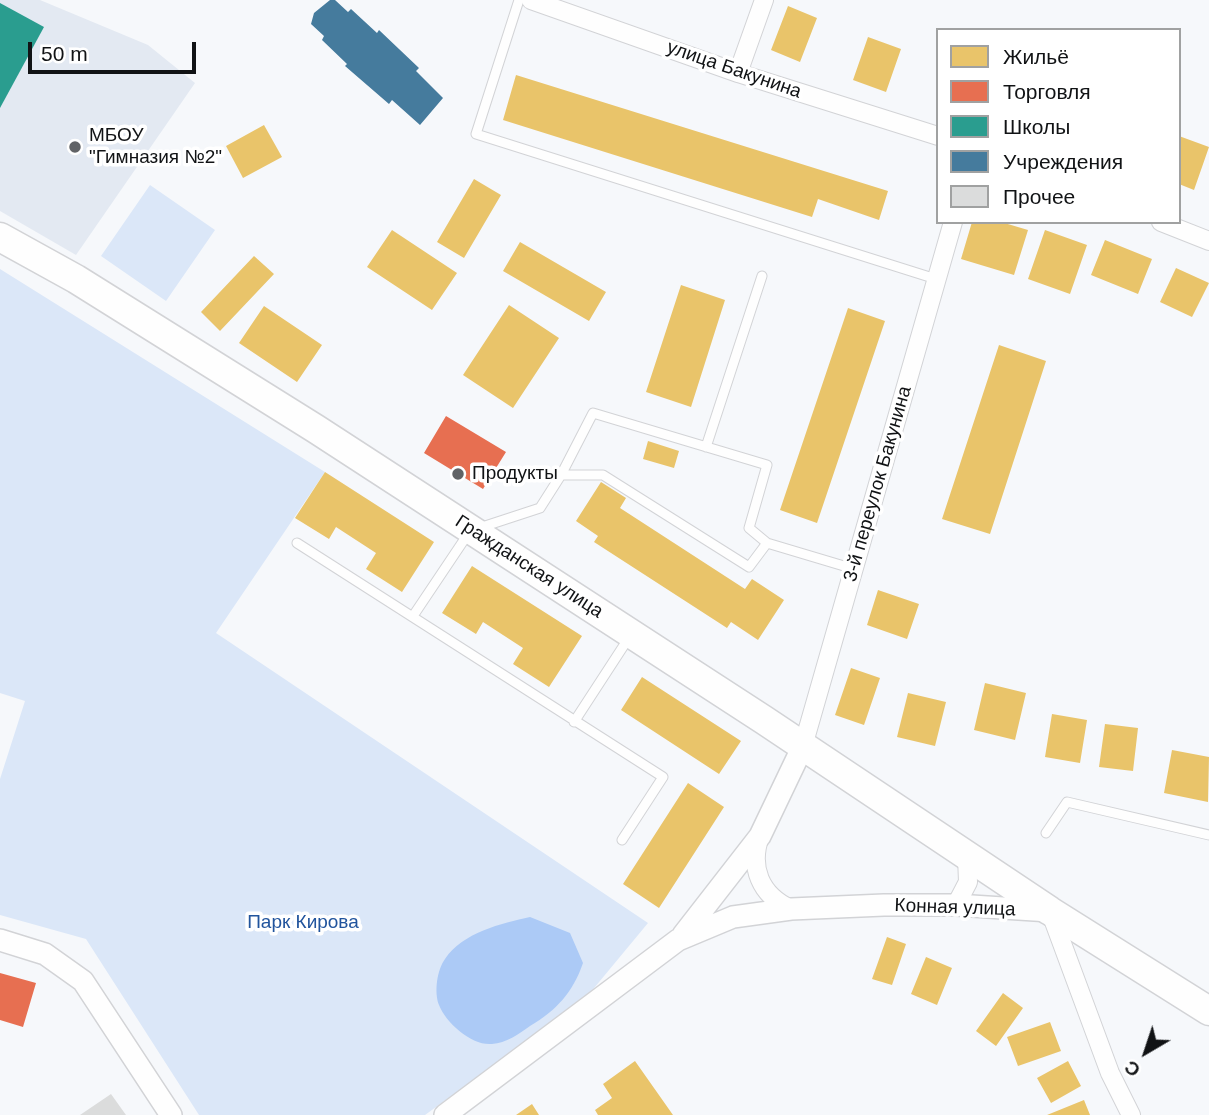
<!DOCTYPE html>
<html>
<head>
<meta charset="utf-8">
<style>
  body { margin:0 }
  #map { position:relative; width:1209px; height:1115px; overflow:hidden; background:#f6f8fb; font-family:Helvetica,sans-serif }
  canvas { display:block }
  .legend { position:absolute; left:936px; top:28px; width:245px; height:196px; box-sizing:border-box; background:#fff; border:2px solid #a0a1a1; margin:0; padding:9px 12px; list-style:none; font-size:21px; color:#111315 }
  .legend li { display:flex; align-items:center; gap:14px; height:35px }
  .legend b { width:35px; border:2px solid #a0a1a1 }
  .north { position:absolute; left:1111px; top:1017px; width:70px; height:70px; -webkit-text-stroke:5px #fff; paint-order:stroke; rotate:219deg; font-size:19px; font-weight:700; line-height:28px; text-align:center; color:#111315 }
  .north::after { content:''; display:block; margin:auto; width:24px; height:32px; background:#111315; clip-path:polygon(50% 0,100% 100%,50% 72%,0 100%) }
  .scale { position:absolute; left:28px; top:42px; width:168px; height:32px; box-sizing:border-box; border:4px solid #111315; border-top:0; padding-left:9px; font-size:21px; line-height:24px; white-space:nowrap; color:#111315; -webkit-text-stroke:5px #fff; paint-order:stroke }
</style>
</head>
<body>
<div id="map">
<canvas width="1209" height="1115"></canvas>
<ul class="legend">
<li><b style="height:19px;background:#e9c46a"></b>Жильё</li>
<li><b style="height:19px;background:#e76f51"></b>Торговля</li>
<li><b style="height:19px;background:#2a9d8f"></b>Школы</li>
<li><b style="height:19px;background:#457b9d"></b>Учреждения</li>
<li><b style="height:19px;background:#dbdcdc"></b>Прочее</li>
</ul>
<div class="north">С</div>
<div class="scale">50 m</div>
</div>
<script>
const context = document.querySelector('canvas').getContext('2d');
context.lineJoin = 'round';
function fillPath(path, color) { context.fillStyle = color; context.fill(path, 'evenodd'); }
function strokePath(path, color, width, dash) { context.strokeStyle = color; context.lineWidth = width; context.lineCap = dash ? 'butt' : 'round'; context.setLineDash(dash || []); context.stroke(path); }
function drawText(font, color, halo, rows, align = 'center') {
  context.font = font + ' Helvetica,sans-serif'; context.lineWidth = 7; context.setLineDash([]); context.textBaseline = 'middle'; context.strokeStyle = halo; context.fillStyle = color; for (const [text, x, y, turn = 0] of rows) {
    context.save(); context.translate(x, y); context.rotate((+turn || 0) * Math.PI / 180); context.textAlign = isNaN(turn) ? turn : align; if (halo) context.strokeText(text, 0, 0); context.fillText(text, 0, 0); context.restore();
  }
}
const built = new Path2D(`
  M0 0H40L148 45 195 83 76 255 0 211Z`);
const green = new Path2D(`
  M150 185 215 230 166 301 101 256Z
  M0 269 325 472 216 633 648 923 585 999 425 1115H199L86 939 0 915V779L25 701 0 693Z`);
const water = new Path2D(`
  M530 917 570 933 583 963C573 992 557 1010 530 1026 519 1034 506 1043 492 1044 472 1046 446 1023 439 1005 434 992 437 970 445 959 462 933 502 923 530 917Z`);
const homes = new Path2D(`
  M788 6 817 18 800 62 771 50Z
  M868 37 901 49 886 92 853 80Z
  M516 75 888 191 879 220 818 199 812 217 503 120Z
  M264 125 282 157 243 178 226 146Z
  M1179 136 1209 147 1194 190 1179 184Z
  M474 179 501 195 464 258 437 242Z
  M972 222H1001L1028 230 1014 275 961 259Z
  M392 230 457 273 432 310 367 267Z
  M1045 230 1087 245 1070 294 1028 279Z
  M1105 240 1152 259 1138 294 1091 275Z
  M520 242 606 292 589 321 503 271Z
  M254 256 274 274 220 331 201 312Z
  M1176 268 1209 283 1192 317 1160 302Z
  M681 285 725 300 691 407 646 392Z
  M509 305 559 338 513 408 463 375Z
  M264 306 322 345 297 382 239 343Z
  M848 308 885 321 817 523 780 510Z
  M999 345 1046 361 990 534 942 519Z
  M648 441 679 451 674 468 643 459Z
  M325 472 434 542 402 592 366 569 376 553 336 527 329 539 295 518Z
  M601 482 626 498 620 508 745 589 752 579 784 600 758 640 731 622 727 628 594 542 598 536 576 521Z
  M472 566 582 636 549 687 513 664 523 648 483 622 476 634 442 613Z
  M878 590 919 604 907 639 867 625Z
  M851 668 880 678 864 725 835 715Z
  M642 677 741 741 719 774 621 710Z
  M985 683 1026 693 1015 740 974 730Z
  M908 693 946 702 935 746 897 737Z
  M1052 714 1087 720 1080 763 1045 757Z
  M1105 724 1138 728 1133 771 1099 767Z
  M1172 750 1209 757 1208 802 1164 793Z
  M688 783 724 807 659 908 623 884Z
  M887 937 906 944 892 985 872 979Z
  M926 957 952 968 937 1005 911 994Z
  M1003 993 1023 1008 996 1046 976 1031Z
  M1050 1022 1061 1051 1018 1066 1007 1037Z
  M635 1061 673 1115H598L595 1110 612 1098 603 1084Z
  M1068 1061 1081 1086 1051 1103 1037 1078Z
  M1084 1100 1090 1115H1047Z
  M532 1104 539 1115H516Z`);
const shops = new Path2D(`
  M446 416 506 452 483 489 424 453Z
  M0 973 36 983 23 1027 0 1020Z`);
const schools = new Path2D(`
  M0 3 44 27 0 108Z`);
const public = new Path2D(`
  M330 0H335L348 12 351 9 377 33 379 30 419 68 416 71 443 98 420 125 392 100 389 104 345 66 347 64 322 40 324 36 311 24 314 13Z`);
const building = new Path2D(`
  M111 1094 126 1115H80Z`);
const service = new Path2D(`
  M519 0 476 134 936 279
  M706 447 762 276
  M561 475 593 413 767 465 749 528 767 543
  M479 528 540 508 561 475H603L749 567 767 543 854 569
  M297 543 663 777 622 840
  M413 616 468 534
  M574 722 630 636
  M1046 833 1067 802 1209 835`);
const minor = new Path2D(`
  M531 0 738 73 938 136
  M738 73 764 0
  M1161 222 1209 241
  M803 746 953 222
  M760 836C749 867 760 895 791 909
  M956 905 968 882 967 856
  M1050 911 1110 1073 1131 1115`);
const tertiary = new Path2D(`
  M683 935 760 836 803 746
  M0 940 45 954 83 981 171 1115
  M445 1115 678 940 733 917 791 909 884 905H956L1050 911`);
const primary = new Path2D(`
  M0 237 76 279 316 429 764 720 1050 911 1209 1011`);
const markers = [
  [75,147,7,"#616366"],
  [458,474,7,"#616366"]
];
const streetNames = [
  ["улица Бакунина",734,70,19],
  ["3-й переулок Бакунина",878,484,-74],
  ["Гражданская улица",529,567,33],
  ["Конная улица",955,908,2]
];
const poiNames = [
  ["МБОУ",89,136],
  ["\"Гимназия №2\"",89,158],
  ["Продукты",472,474]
];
const parkNames = [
  ["Парк Кирова",303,923]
];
fillPath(built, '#e3e9f2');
fillPath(green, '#dbe7f8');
fillPath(water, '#accaf6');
fillPath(homes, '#e9c46a');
fillPath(shops, '#e76f51');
fillPath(schools, '#2a9d8f');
fillPath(public, '#457b9d');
fillPath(building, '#dbdcdc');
strokePath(service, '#d2d3d6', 11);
strokePath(minor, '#d2d3d6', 20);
strokePath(tertiary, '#d2d3d6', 24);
strokePath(primary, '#d2d3d6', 31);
strokePath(service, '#fefefe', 9);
strokePath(minor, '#fefefe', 18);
strokePath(tertiary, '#fefefe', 21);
strokePath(primary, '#fefefe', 28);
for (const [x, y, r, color] of markers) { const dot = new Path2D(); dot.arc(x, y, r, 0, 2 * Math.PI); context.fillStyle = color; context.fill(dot); strokePath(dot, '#fff', 2.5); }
drawText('19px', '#111315', '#fff', streetNames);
drawText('19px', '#111315', '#fff', poiNames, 'left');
drawText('19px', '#21549d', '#fff', parkNames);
</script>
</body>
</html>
